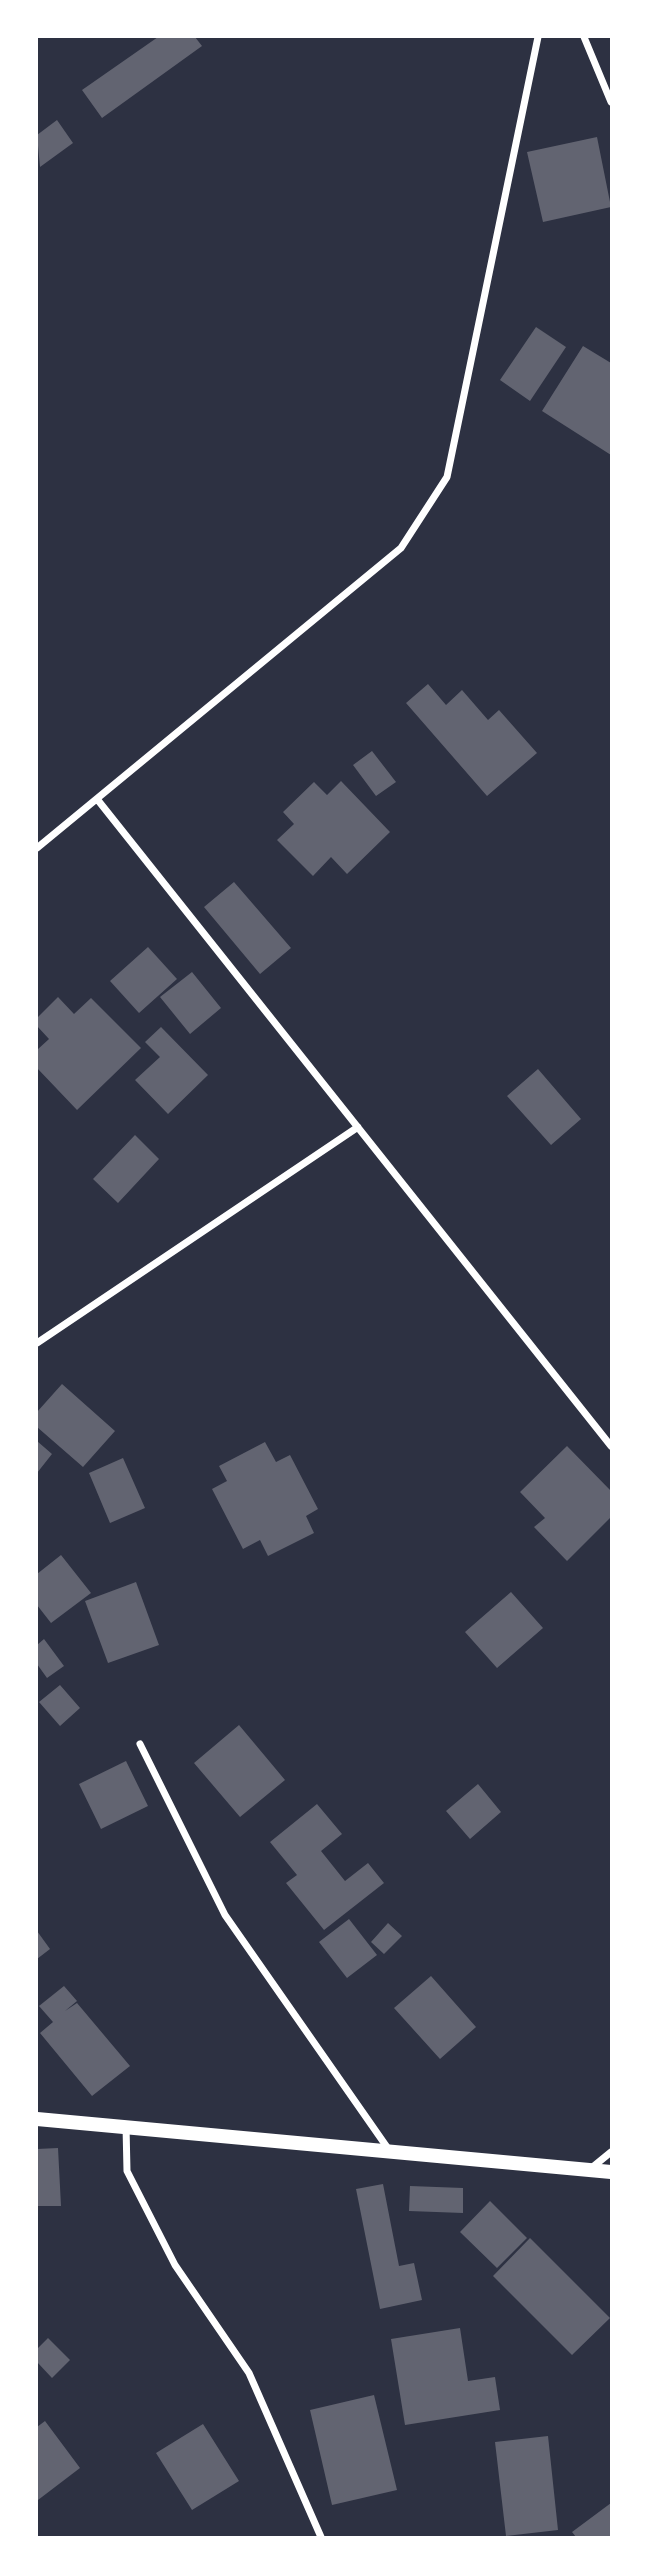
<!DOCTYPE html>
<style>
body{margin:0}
#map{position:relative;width:648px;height:2574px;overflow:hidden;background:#2d3142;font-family:Lato,sans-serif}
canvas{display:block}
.frame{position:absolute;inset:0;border:38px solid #fff;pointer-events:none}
</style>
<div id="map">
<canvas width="648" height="2574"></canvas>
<div class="frame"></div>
</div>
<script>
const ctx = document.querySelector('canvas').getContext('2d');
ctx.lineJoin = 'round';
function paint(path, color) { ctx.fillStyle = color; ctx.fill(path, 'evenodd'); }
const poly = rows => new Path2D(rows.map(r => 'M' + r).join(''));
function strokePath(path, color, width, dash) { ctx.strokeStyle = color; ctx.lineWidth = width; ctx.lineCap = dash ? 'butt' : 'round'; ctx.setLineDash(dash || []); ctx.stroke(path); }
const building = poly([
 [158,37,195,37,202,46,102,118,82,90],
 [57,120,73,143,40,167,37,135],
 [597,137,611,207,543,222,527,152],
 [536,327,566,347,530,401,500,380],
 [583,346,611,363,611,455,542,411],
 [428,684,446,705,462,690,488,720,499,710,537,753,487,796,406,703],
 [372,751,396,782,376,796,353,765],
 [341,781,390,832,347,874,331,857,313,876,277,840,294,824,283,812,314,782,327,795],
 [234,882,291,948,260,974,204,907],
 [148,947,177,979,139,1013,110,981],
 [192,972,221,1008,190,1034,160,997],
 [58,997,74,1014,91,998,141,1048,77,1110,37,1068,37,1050,49,1039,37,1026,37,1018],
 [161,1027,208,1075,168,1114,135,1080,160,1057,145,1042],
 [538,1069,581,1119,551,1145,507,1096],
 [135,1135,159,1159,118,1203,93,1179],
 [62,1384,115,1431,83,1467,37,1427,37,1412],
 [37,1441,52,1454,37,1473],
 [265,1442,276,1462,290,1455,318,1509,306,1516,314,1533,268,1556,260,1540,243,1549,212,1489,227,1481,219,1466],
 [567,1446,611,1491,611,1517,567,1561,534,1527,545,1518,520,1492],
 [123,1458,145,1508,110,1523,89,1473],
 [61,1555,91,1593,51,1623,37,1605,37,1574],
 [136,1582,159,1645,108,1663,85,1601],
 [511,1592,543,1628,497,1668,465,1632],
 [44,1639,64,1666,47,1678,37,1664,37,1645],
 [60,1685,80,1708,60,1726,39,1702],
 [239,1725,285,1780,240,1817,194,1763],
 [126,1761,148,1806,101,1829,79,1784],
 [478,1784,501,1812,470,1839,446,1811],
 [317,1804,342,1834,321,1851,345,1881,368,1863,384,1883,324,1930,286,1883,297,1875,270,1842],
 [349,1919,377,1955,347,1978,319,1942],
 [388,1923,402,1936,384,1954,371,1942],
 [37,1931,50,1949,37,1959],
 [431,1976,476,2027,440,2059,394,2008],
 [64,1986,77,2001,65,2011,77,2003,130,2066,92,2096,40,2033,53,2022,39,2006],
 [58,2148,61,2206,37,2206,37,2149],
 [383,2184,399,2266,414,2263,422,2300,380,2309,356,2189],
 [410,2186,463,2188,463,2213,409,2211],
 [490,2201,527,2238,497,2268,460,2232],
 [530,2238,610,2318,572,2355,493,2276],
 [460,2328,468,2381,495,2377,500,2410,405,2425,391,2339],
 [48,2338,70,2360,52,2378,37,2362,37,2349],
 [374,2395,397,2490,332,2505,310,2410],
 [45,2421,80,2468,38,2500,37,2427],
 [203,2424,239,2481,192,2510,156,2453],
 [548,2436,558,2530,506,2536,495,2442],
 [611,2503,611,2537,576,2537,572,2532]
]);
const minor = poly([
 [584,37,611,102],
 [97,799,611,1446],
 [37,848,401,548,447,477,538,37],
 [37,1343,358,1127],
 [140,1744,225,1915,389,2150],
 [126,2126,127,2171,175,2265,249,2373,321,2537],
 [589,2170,611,2152]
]);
const secondary = poly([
 [37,2119,611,2172]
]);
paint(building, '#626471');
strokePath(minor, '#fff', 7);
strokePath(secondary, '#fff', 14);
</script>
